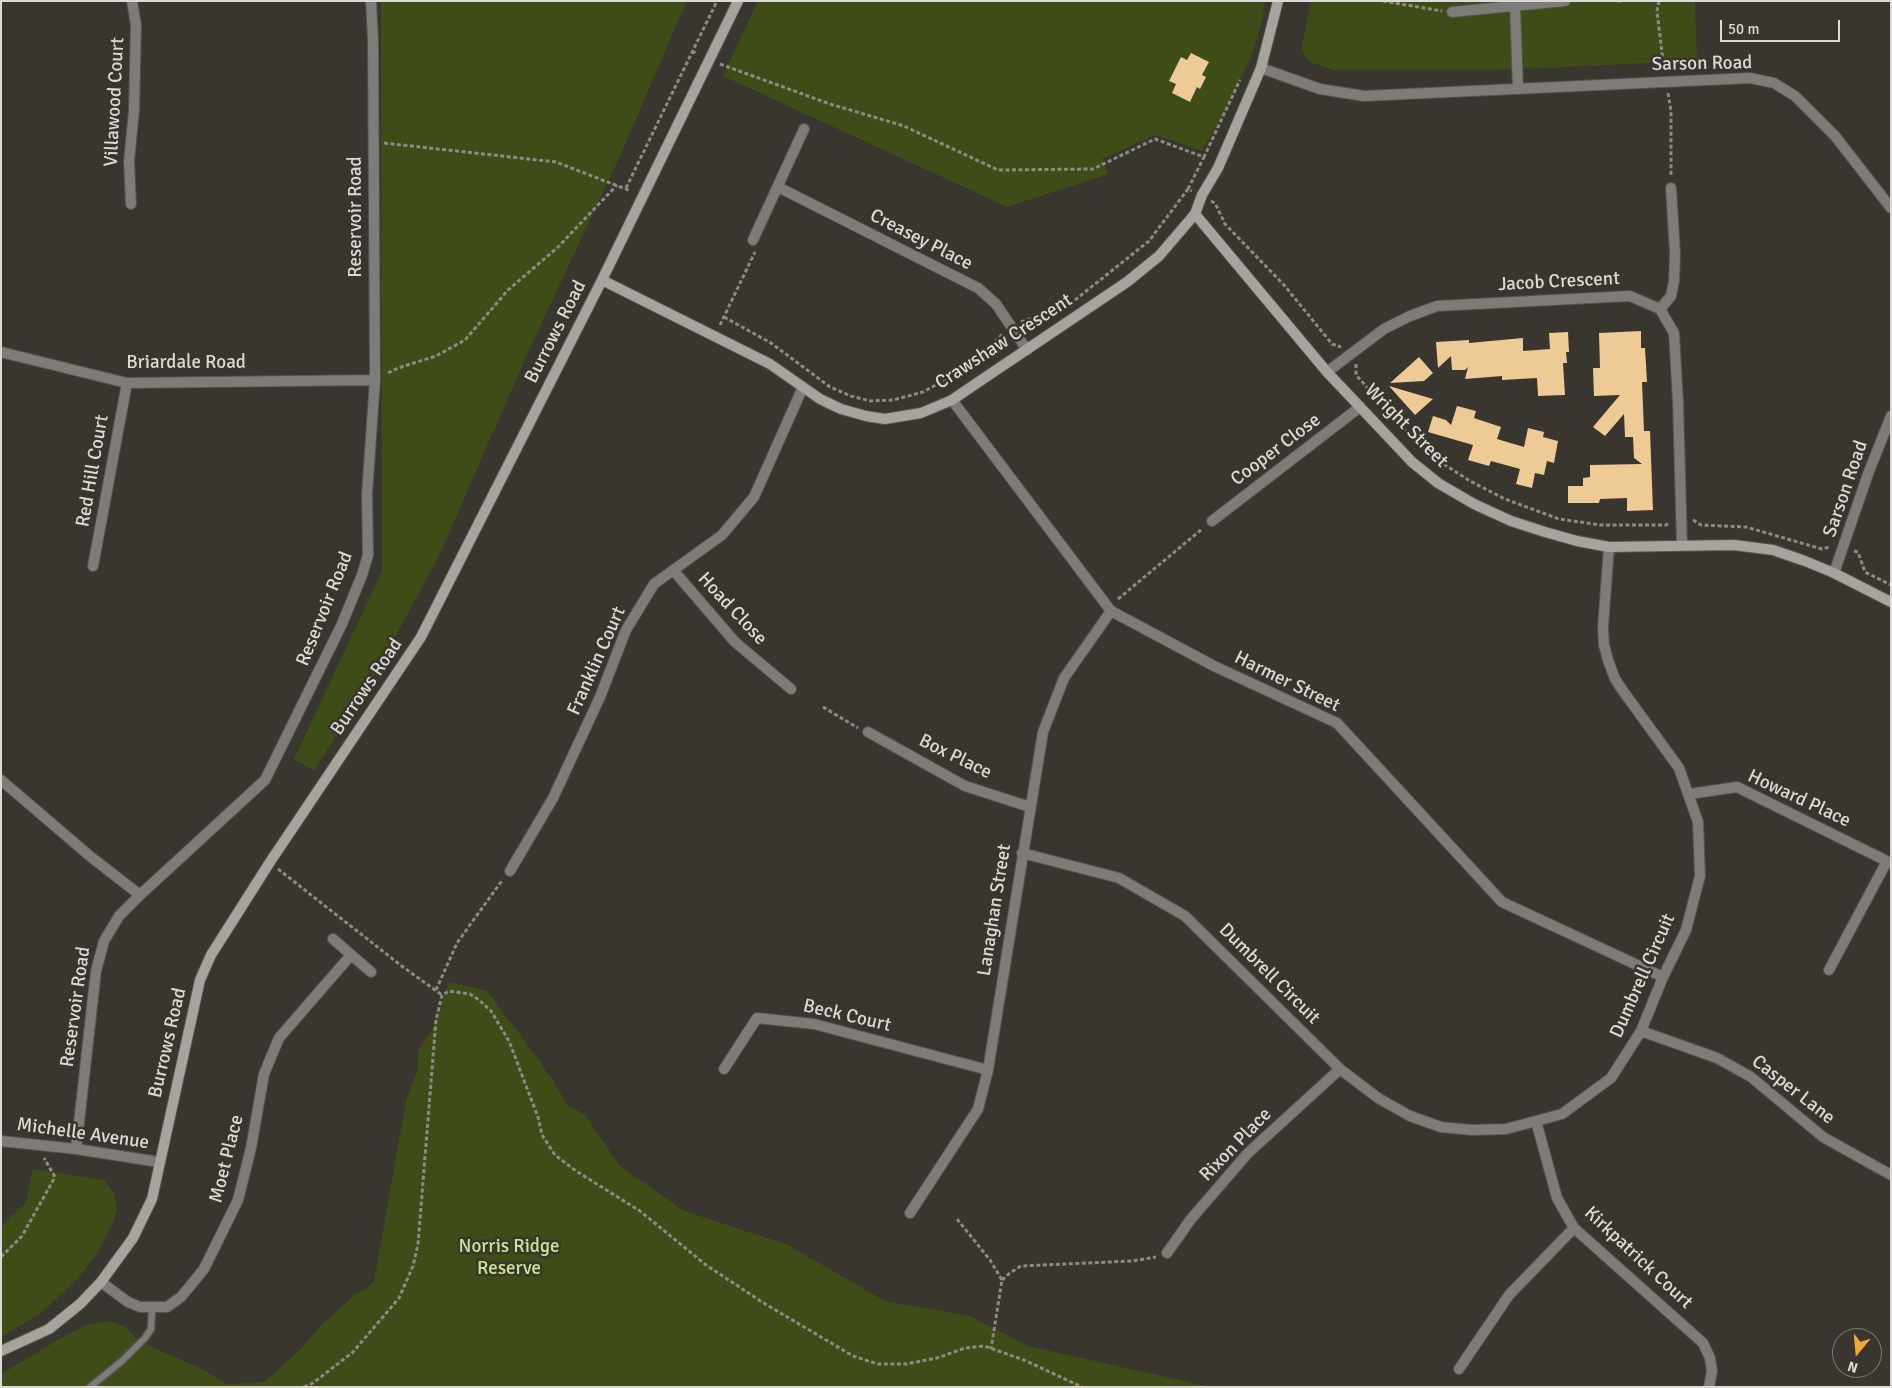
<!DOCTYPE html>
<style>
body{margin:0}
#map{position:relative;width:1892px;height:1388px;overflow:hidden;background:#39352f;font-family:Signika,sans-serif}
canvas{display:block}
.frame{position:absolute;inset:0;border:2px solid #dddad6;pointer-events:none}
.north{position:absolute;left:1832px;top:1328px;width:50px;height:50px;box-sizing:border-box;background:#39352f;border:1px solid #7b7772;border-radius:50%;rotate:197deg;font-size:14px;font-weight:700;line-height:20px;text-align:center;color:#dddad6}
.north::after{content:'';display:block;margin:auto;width:18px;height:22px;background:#eda83b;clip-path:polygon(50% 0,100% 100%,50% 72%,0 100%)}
.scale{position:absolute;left:1720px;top:20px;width:120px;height:22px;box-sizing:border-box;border:2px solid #dddad6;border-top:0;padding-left:6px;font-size:15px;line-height:18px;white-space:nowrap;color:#dddad6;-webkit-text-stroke:4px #39352f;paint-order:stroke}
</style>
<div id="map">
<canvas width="1892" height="1388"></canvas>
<div class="frame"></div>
<div class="north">N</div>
<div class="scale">50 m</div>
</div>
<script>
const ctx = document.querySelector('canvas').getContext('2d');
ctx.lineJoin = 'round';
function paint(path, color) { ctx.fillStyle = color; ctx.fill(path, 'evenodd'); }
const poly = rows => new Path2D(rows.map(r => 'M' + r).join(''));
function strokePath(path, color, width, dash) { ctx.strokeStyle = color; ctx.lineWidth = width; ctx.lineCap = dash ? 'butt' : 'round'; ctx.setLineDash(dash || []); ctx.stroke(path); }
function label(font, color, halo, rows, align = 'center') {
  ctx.font = font + ' Signika,sans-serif'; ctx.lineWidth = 5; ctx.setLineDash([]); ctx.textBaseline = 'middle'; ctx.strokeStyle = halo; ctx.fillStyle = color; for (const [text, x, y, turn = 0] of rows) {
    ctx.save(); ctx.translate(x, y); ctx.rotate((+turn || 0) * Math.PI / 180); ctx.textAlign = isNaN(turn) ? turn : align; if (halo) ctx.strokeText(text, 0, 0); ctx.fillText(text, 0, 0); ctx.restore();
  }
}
const green = poly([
 [381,1,687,1,621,154,530,348,439,556,378,669,314,771,294,759,376,584,382,569],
 [758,1,1265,1,1263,17,1253,53,1229,103,1202,151,1155,135,1102,159,1109,174,1007,207,723,76],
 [1311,1,1695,1,1697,61,1496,70,1334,70,1315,64,1308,60,1301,49],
 [449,982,487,991,540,1061,548,1075,550,1075,567,1104,585,1115,620,1166,684,1211,786,1244,885,1301,970,1316,1028,1346,1211,1387,1,1387,1,1374,61,1338,89,1324,111,1321,125,1327,139,1341,202,1369,227,1384,264,1382,302,1348,320,1326,356,1294,364,1290,374,1281,406,1101,418,1068,418,1050,431,1032],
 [33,1169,104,1180,114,1193,117,1210,113,1223,97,1254,78,1278,44,1311,1,1337,1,1226,26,1203]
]);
const building = poly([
 [1191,53,1209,62,1202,75,1206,77,1200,89,1197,87,1190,102,1172,93,1176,84,1169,81,1181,57,1187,60],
 [1641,331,1641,348,1645,348,1647,382,1642,382,1644,431,1650,431,1653,510,1627,511,1627,498,1600,499,1599,503,1568,503,1568,486,1583,486,1583,478,1590,477,1590,465,1642,464,1634,458,1633,437,1625,437,1624,414,1605,436,1593,427,1620,395,1594,396,1593,368,1600,368,1599,333],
 [1568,332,1569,352,1566,352,1567,363,1563,363,1565,395,1538,396,1537,378,1502,380,1502,376,1465,379,1468,367,1465,370,1452,370,1451,356,1438,368,1436,342,1469,340,1469,343,1523,338,1523,351,1550,349,1549,333],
 [1419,357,1433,373,1424,381,1390,383],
 [1389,386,1433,399,1415,415],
 [1457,406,1476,411,1474,418,1501,427,1497,439,1524,447,1528,428,1544,432,1543,437,1558,441,1554,463,1547,461,1544,475,1535,473,1532,488,1516,484,1520,469,1491,461,1489,466,1468,460,1473,445,1428,432,1433,416,1446,420,1451,425]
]);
const path = poly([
 [1383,1,1442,11],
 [1617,1,1622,1],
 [1659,1,1657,11,1664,70],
 [692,51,698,54],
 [720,64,830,104,904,126,998,170,1093,169,1155,139,1204,157,1240,80],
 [1668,93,1671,111,1671,177],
 [384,143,556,162,631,191],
 [626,188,717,1],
 [1188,189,1204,157],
 [1211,201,1215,203,1225,224,1284,285,1332,344,1341,347],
 [724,317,771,343,830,387,851,396,870,401,893,400,923,392,967,368,1003,334],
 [1021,322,1070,304,1149,241,1188,189,1192,191],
 [720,325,755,252],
 [1356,364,1356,375,1415,441,1439,461,1470,481,1505,499,1559,519,1601,525,1666,525,1669,523],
 [388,373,398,368,436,356,465,340,508,290,557,248,617,185],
 [1693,520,1701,525,1746,527,1822,549,1829,547],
 [1854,551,1858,552,1865,572,1891,585],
 [1118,599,1202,529],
 [823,707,858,728],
 [278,869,403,967,442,995],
 [436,990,457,943,503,879],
 [957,1219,990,1260,1002,1280,991,1349],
 [1,1257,22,1236,55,1177,44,1158],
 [1002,1280,1010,1273,1021,1266,1132,1261,1156,1257],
 [304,1387,313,1383,353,1352,399,1298,413,1266,418,1244,436,1020,442,995,449,991,470,994,479,1000,491,1011,509,1041,538,1117,542,1135,555,1155,576,1171,640,1211,706,1265,762,1302,853,1356,878,1364,906,1364,937,1358,965,1348,984,1346,1024,1360,1082,1387]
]);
const lane = poly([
 [90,1387,122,1361,145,1338,151,1329,152,1308]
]);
const street = poly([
 [1515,6,1518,89],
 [1452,12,1565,1],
 [1261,68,1320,89,1364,96,1750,78,1774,83,1795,96,1835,136,1891,208],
 [778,187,978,288,996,304,1027,350],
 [131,204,129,161,134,111,136,25,132,1],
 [753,240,804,129],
 [1660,309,1671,296,1674,281,1675,254,1671,188],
 [1,352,127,383,375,380],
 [1327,372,1384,329,1410,316,1437,306,1630,296,1660,309,1674,333,1678,402,1682,545],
 [952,400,1111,611,1214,666,1337,723,1502,902,1663,977],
 [1212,521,1360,407],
 [93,566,127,383],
 [673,570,735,642,791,689],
 [1834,573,1868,474,1891,416],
 [868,732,965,786,1030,807],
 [1,780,91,857,140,895],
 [1689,794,1737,787,1891,863],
 [1022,853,1119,878,1185,916,1340,1069,1378,1098,1410,1116,1441,1127,1472,1130,1506,1129,1562,1114,1611,1078,1641,1031,1663,977,1686,930,1700,876,1698,822,1679,768,1623,691,1615,679,1608,660,1604,645,1603,627,1609,547],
 [510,871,553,798,600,697,626,630,654,584,722,535,754,497,803,387],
 [333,939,371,972],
 [1829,970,1887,861],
 [1641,1031,1717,1058,1751,1077,1823,1137,1891,1175],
 [724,1069,757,1018,814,1024,988,1070],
 [1536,1121,1557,1198,1574,1228,1703,1343,1710,1358,1712,1371,1709,1387],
 [1,1141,76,1149,159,1162],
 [76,1149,96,971,104,941,119,916,140,895,265,780,342,624,362,575,368,555,367,494,375,380,373,40,371,1],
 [910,1213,978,1109,988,1070,1043,732,1064,678,1111,611],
 [1167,1253,1191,1219,1248,1153,1340,1069],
 [101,1282,128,1302,140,1307,167,1307,181,1297,204,1269,238,1200,251,1148,264,1074,279,1038,351,955],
 [1459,1369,1509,1295,1574,1228]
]);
const secondary = poly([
 [1195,214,1327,372,1412,462,1438,483,1474,504,1511,521,1545,532,1577,541,1609,547,1734,545,1773,550,1805,561,1834,573,1891,602],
 [602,280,770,364,820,399,841,409,866,416,885,419,921,413,952,400,977,383,1127,282,1159,256,1195,214,1202,195,1218,168,1261,68,1278,1],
 [1,1351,49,1329,80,1304,101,1282,133,1238,152,1199,200,980,211,955,270,862,421,637,602,280,738,1]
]);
const streetNames = [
 ["Sarson Road",1702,64,-1],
 ["Villawood Court",115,102,-87],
 ["Reservoir Road",356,217,-90],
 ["Creasey Place",921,240,27],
 ["Jacob Crescent",1559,282,-3],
 ["Burrows Road",556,332,-63],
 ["Crawshaw Crescent",1004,342,-33],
 ["Briardale Road",186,363],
 ["Wright Street",1406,426,45],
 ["Cooper Close",1276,450,-37],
 ["Red Hill Court",93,471,-80],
 ["Sarson Road",1846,489,-71],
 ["Reservoir Road",325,609,-68],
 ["Hoad Close",732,609,47],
 ["Franklin Court",597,661,-66],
 ["Harmer Street",1287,682,26],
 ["Burrows Road",367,687,-56],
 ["Box Place",955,757,26],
 ["Howard Place",1799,799,25],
 ["Lanaghan Street",995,910,-81],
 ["Dumbrell Circuit",1269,974,45],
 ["Dumbrell Circuit",1643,976,-66],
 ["Reservoir Road",76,1007,-82],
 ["Beck Court",847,1016,13],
 ["Burrows Road",168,1043,-77],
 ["Casper Lane",1793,1090,38],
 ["Michelle Avenue",83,1134,8],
 ["Rixon Place",1236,1145,-46],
 ["Moet Place",227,1159,-76],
 ["Kirkpatrick Court",1638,1258,43]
];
const parkNames = [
 ["Norris Ridge",509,1247],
 ["Reserve",509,1269]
];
paint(green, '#3e4c18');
paint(building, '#eeca94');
strokePath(lane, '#57534d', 9);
strokePath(street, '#57534d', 12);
strokePath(secondary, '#57534d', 12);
strokePath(path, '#8d8a85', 3, [4, 2.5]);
strokePath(lane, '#7e7c79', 6);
strokePath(street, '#7e7c79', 10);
strokePath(secondary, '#a7a49f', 10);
label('19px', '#dddad6', '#39352f', streetNames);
label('19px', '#cde693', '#39352f', parkNames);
</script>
